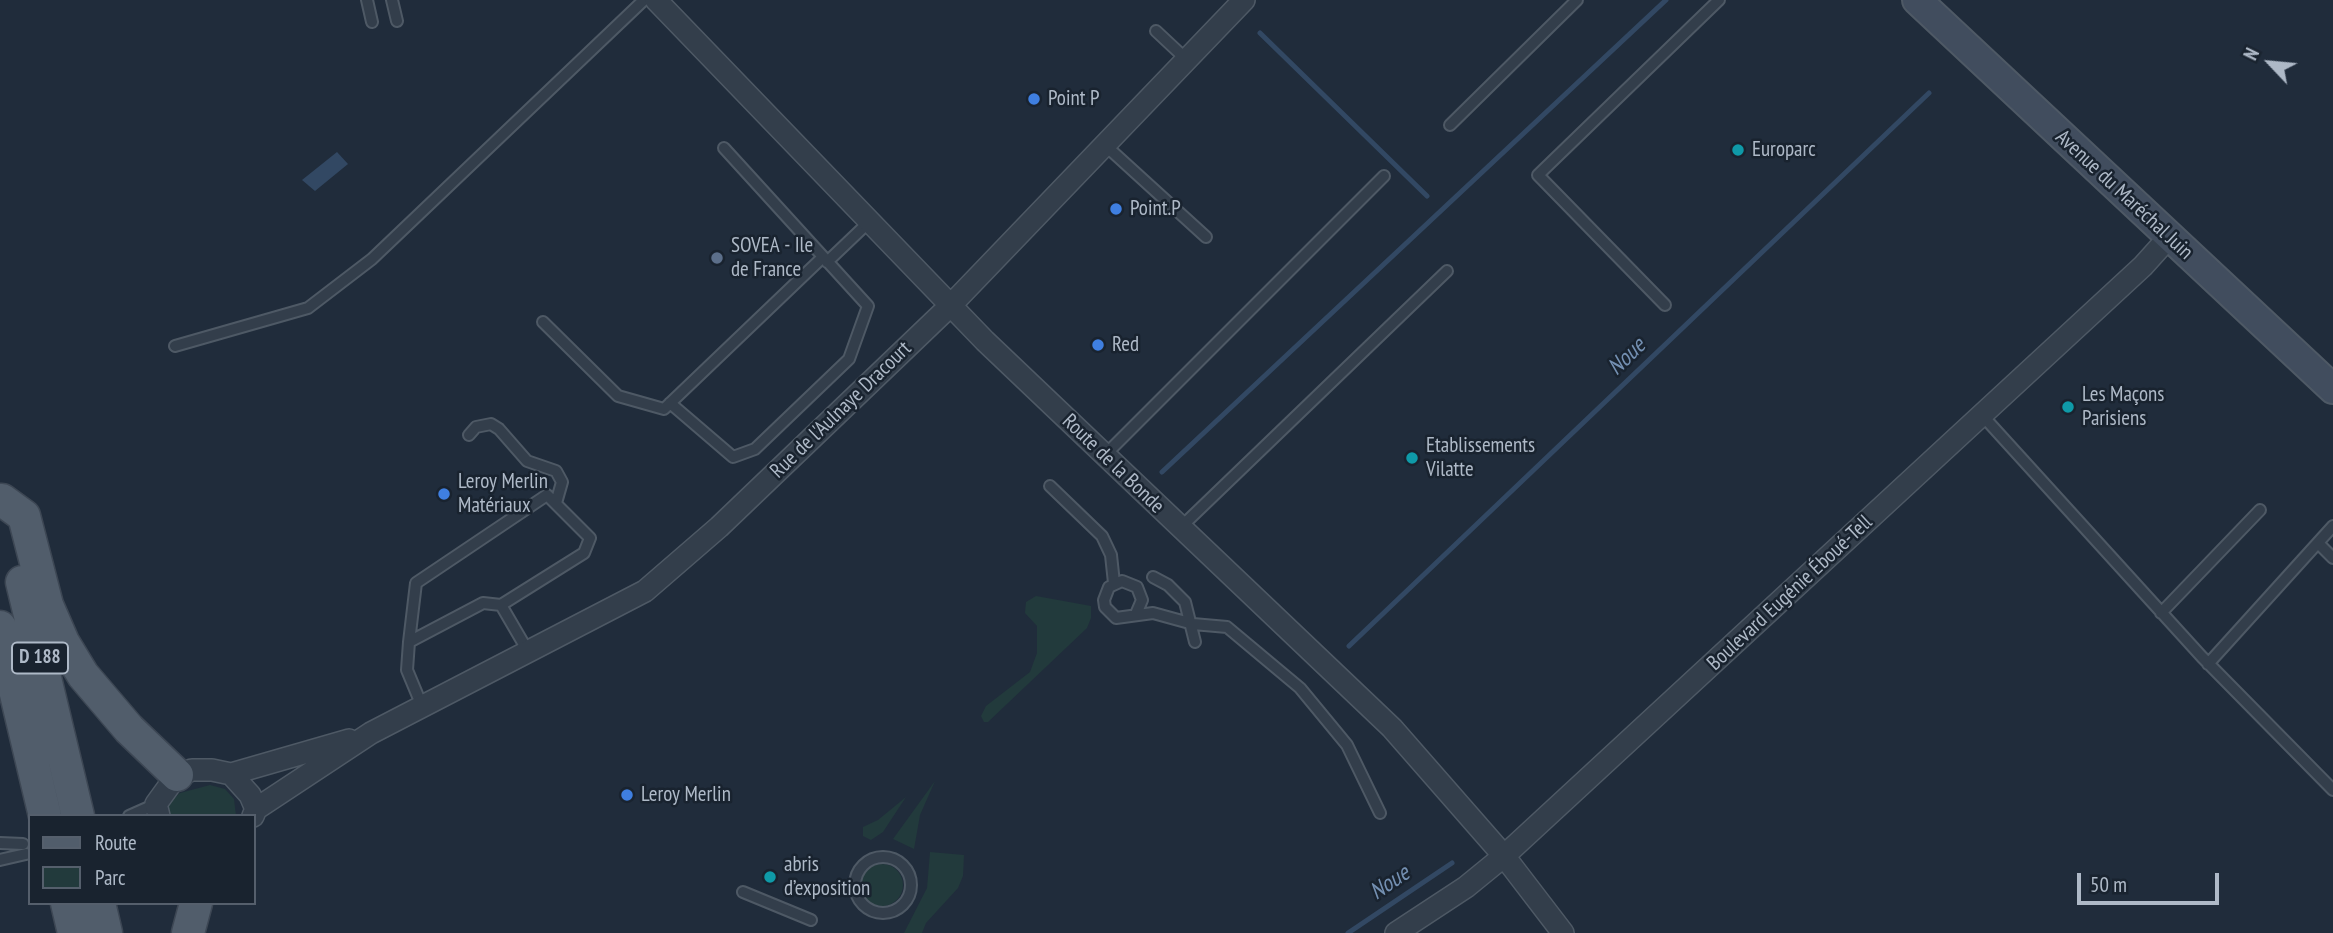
<!DOCTYPE html>
<meta charset="utf-8">
<style>
body{margin:0}
#map{position:relative;width:2333px;height:933px;overflow:hidden;background:#202c3b;font-family:"PT Sans Narrow",sans-serif}
canvas{display:block}
.legend{position:absolute;left:28px;top:814px;width:228px;height:91px;box-sizing:border-box;background:#19232f;border:2px solid #555f6c;margin:0;padding:9px 12px;list-style:none;font-size:21px;color:#aeb9c7}
.legend li{display:flex;align-items:center;gap:14px;height:35px}
.legend b{width:35px;border:2px solid #555f6c}
.north{position:absolute;left:2235px;top:28px;width:70px;height:70px;-webkit-text-stroke:5px #19232f;paint-order:stroke;rotate:296deg;font-size:19px;font-weight:700;line-height:28px;text-align:center;color:#aeb9c7}
.north::after{content:'';display:block;margin:auto;width:24px;height:32px;background:#aeb9c7;clip-path:polygon(50% 0,100% 100%,50% 72%,0 100%)}
.scale{position:absolute;left:2077px;top:873px;width:142px;height:32px;box-sizing:border-box;border:4px solid #aeb9c7;border-top:0;padding-left:9px;font-size:21px;line-height:24px;white-space:nowrap;color:#aeb9c7;-webkit-text-stroke:5px #19232f;paint-order:stroke}
</style>
<div id="map">
<canvas width="2333" height="933"></canvas>
<ul class="legend">
<li><b style="height:9px;background:#515d6b"></b>Route</li>
<li><b style="height:19px;background:#223a3c"></b>Parc</li>
</ul>
<div class="north">N</div>
<div class="scale">50 m</div>
</div>
<script>
const ctx = document.querySelector('canvas').getContext('2d');
ctx.lineJoin = 'round';
function paint(path, color) { ctx.fillStyle = color; ctx.fill(path, 'evenodd'); }
const poly = rows => new Path2D(rows.map(r => 'M' + r).join(''));
function strokePath(path, color, width, dash) { ctx.strokeStyle = color; ctx.lineWidth = width; ctx.lineCap = dash ? 'butt' : 'round'; ctx.setLineDash(dash || []); ctx.stroke(path); }
function label(font, color, halo, rows, align = 'center') {
  ctx.font = font + ' "PT Sans Narrow",sans-serif'; ctx.lineWidth = 5; ctx.setLineDash([]); ctx.textBaseline = 'middle'; ctx.strokeStyle = halo; ctx.fillStyle = color; for (const [text, x, y, turn = 0] of rows) {
    ctx.save(); ctx.translate(x, y); ctx.rotate((+turn || 0) * Math.PI / 180); ctx.textAlign = isNaN(turn) ? turn : align; if (halo) ctx.strokeText(text, 0, 0); ctx.fillText(text, 0, 0); ctx.restore();
  }
}
const green = poly([
 [1036,596,1091,606,1091,618,1087,628,988,722,984,722,981,716,986,706,1030,672,1037,653,1037,626,1025,613,1026,602],
 [935,781,920,815,914,849,893,839],
 [210,785,225,789,234,799,236,816,167,816,169,803,180,793],
 [906,797,883,832,871,840,863,836,863,827,878,820],
 [930,852,964,855,963,876,958,888,926,923,922,933,904,933,927,888],
 '861 885a21 21 0 1 1 42 0a21 21 0 1 1-42 0Z'
]);
const water = poly([
 [337,152,348,164,315,191,302,180]
]);
const stream = poly([
 [1260,33,1427,196],
 [1162,472,1666,0],
 [1349,646,1929,93],
 [1348,933,1452,863]
]);
const lane = poly([
 [367,0,372,22],
 [392,0,397,21],
 [1156,31,1187,60],
 [1450,125,1577,0],
 [1105,145,1206,237],
 [827,262,870,221],
 [1665,305,1538,175,1719,0],
 [543,322,618,396,664,409,823,257],
 [175,346,308,308,372,259,644,0],
 [670,403,733,457,755,449,849,359,868,306,724,148],
 [1982,415,2202,657,2333,790],
 [469,435,476,427,491,424,499,429,527,461,556,471,562,482,556,503],
 [1104,456,1384,176],
 [1050,486,1102,536,1111,555,1114,583],
 [1181,527,1447,271],
 [2318,543,2333,558],
 [1153,577,1168,585,1185,602,1195,642],
 [2161,613,2260,510],
 [1136,614,1142,600,1137,587,1122,581,1109,587,1104,600,1105,607,1116,618,1153,613,1193,624,1227,627,1300,688,1347,745,1380,813],
 [409,642,416,583,547,495,590,538,584,553,501,605],
 [2208,664,2333,526],
 [422,706,407,670,409,642,483,603,501,605,529,653],
 [129,816,156,804],
 [0,843,23,844],
 '855 885a28 28 0 1 1 56 0a28 28 0 1 1-56 0Z',
 [0,860,26,854],
 [743,892,811,920]
]);
const street = poly([
 [656,0,985,341,1392,728,1504,856,1563,933],
 [231,774,349,740],
 [256,809,371,733,645,591,719,527,951,305,1244,0],
 [159,816,156,804,177,775,192,770,212,770,231,774,250,795,256,809,253,816],
 [1396,933,1466,887,1504,856,2143,266,2170,236]
]);
const secondary = poly([
 [1917,0,2333,389]
]);
const primary = poly([
 [2,500,24,516,47,605,63,642,83,675,129,729,177,775],
 [22,582,78,816],
 [0,627,45,816],
 [67,903,74,933],
 [99,903,106,933],
 [188,933,196,903]
]);
const markers = [
 [1034,99,7,"#3f7fe0"],
 [1738,150,7,"#0f9aa8"],
 [1116,209,7,"#3f7fe0"],
 [717,258,7,"#5c6f8a"],
 [1098,345,7,"#3f7fe0"],
 [2068,407,7,"#0f9aa8"],
 [1412,458,7,"#0f9aa8"],
 [444,494,7,"#3f7fe0"],
 [627,795,7,"#3f7fe0"],
 [770,877,7,"#0f9aa8"]
];
const shields = [
 [40,658,56]
];
const shieldNames = [
 ["D 188",40,658]
];
const poiNames = [
 ["Point P",1048,99],
 ["Europarc",1752,150],
 ["Point.P",1130,209],
 ["SOVEA - Ile",731,246],
 ["de France",731,270],
 ["Red",1112,345],
 ["Les Maçons",2082,395],
 ["Parisiens",2082,419],
 ["Etablissements",1426,446],
 ["Vilatte",1426,470],
 ["Leroy Merlin",458,482],
 ["Matériaux",458,506],
 ["Leroy Merlin",641,795],
 ["abris",784,865],
 ["d’exposition",784,889]
];
const streetNames = [
 ["Avenue du Maréchal Juin",2124,195,43],
 ["Rue de l'Aulnaye Dracourt",841,410,-44],
 ["Route de la Bonde",1113,464,44],
 ["Boulevard Eugénie Éboué-Tell",1790,593,-43]
];
const waterNames = [
 ["Noue",1627,357,-44],
 ["Noue",1390,883,-34]
];
paint(green, '#223a3c');
paint(water, '#324863');
strokePath(stream, '#324863', 5);
strokePath(lane, '#4e5965', 14);
strokePath(street, '#4e5965', 24);
strokePath(secondary, '#4e5965', 32);
strokePath(primary, '#3d4754', 35);
strokePath(lane, '#333e4b', 10);
strokePath(street, '#333e4b', 21);
strokePath(secondary, '#414d5e', 28);
strokePath(primary, '#515d6b', 32);
for (const [x, y, r, color] of markers) { const dot = new Path2D(); dot.arc(x, y, r, 0, 2 * Math.PI); ctx.fillStyle = color; ctx.fill(dot); strokePath(dot, '#19232f', 2.5); }
for (const [x, y, w] of shields) { const box = new Path2D(); box.roundRect(x - w / 2, y - 15.5, w, 31, 5); ctx.fillStyle = '#19232f'; ctx.fill(box); strokePath(box, '#aeb9c7', 2); }
label('bold 19px', '#aeb9c7', null, shieldNames);
label('21px', '#aeb9c7', '#19232f', poiNames, 'left');
label('21px', '#aeb9c7', '#19232f', streetNames);
label('italic 23px', '#7490b2', '#19232f', waterNames);
</script>
